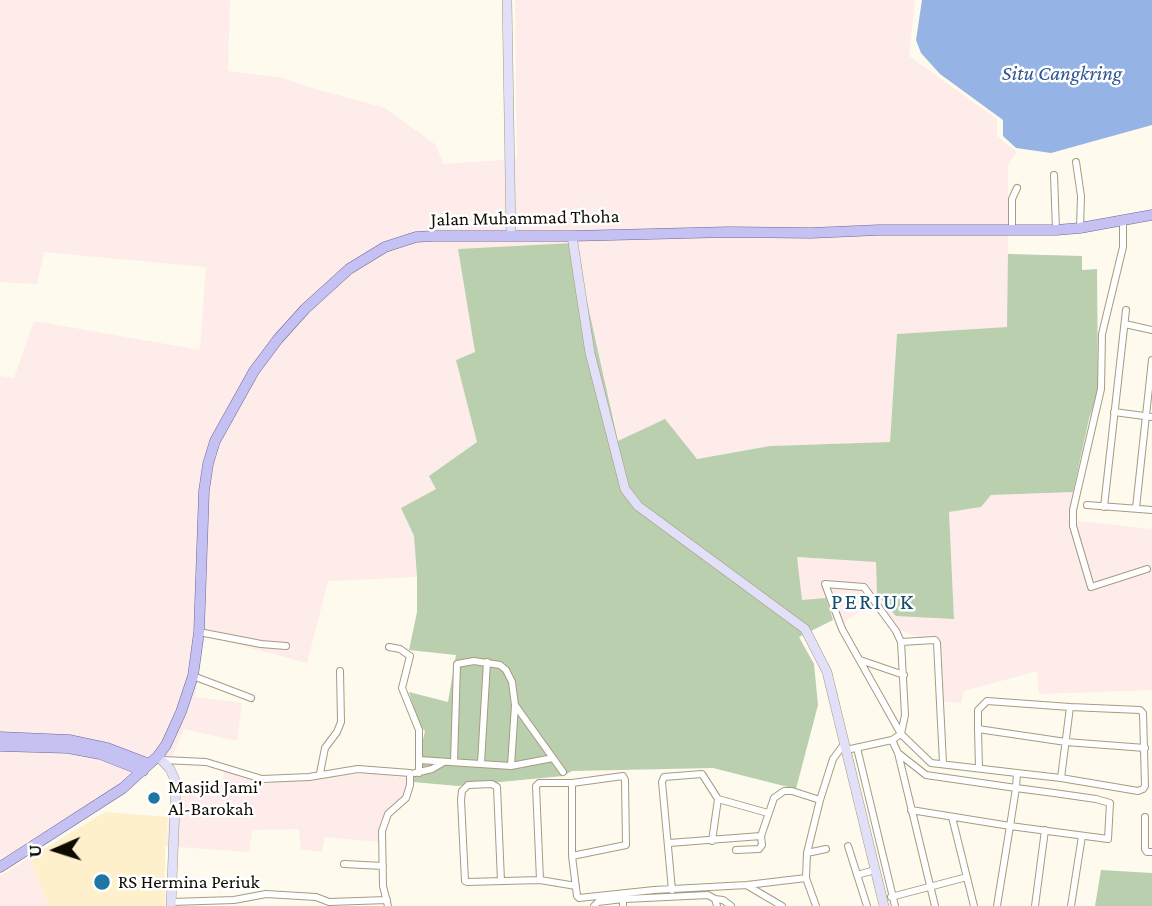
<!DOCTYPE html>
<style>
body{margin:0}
#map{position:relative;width:1152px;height:906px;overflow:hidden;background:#fefaee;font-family:"Crimson Pro",serif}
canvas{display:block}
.north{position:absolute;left:21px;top:815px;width:70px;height:70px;-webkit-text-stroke:5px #fff;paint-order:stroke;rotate:267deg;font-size:19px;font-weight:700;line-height:28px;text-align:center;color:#0f0b03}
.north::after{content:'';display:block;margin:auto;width:24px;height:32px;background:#0f0b03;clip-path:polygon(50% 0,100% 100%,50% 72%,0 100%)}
</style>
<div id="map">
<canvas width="1152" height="906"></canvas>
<div class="north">U</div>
</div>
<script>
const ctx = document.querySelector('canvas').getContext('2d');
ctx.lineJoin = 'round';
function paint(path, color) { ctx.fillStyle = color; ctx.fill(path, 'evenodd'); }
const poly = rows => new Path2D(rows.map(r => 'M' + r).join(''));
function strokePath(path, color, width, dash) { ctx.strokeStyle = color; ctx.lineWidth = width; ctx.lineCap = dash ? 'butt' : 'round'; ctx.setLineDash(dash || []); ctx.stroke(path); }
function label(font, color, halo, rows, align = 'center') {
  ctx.font = font + ' "Crimson Pro",serif'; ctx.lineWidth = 5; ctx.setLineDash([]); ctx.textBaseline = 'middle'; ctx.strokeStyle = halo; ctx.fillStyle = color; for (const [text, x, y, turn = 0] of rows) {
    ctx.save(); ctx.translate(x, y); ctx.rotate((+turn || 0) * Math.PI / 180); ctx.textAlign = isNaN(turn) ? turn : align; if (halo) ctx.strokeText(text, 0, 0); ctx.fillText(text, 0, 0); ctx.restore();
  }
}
const built = poly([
 [105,812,168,817,165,847,165,906,49,906,29,858]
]);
const industrial = poly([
 [0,0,230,0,228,71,283,78,305,86,385,108,436,145,443,164,517,159,515,0,915,0,909,56,997,119,997,136,1017,152,1008,165,1008,327,897,334,890,442,770,446,696,459,619,442,574,244,458,250,475,352,456,360,477,442,430,476,436,489,401,508,414,536,417,577,328,581,307,663,205,636,195,697,242,703,237,741,184,729,171,759,143,756,122,783,0,859,0,376,14,378,34,321,200,350,206,267,44,252,37,284,0,282],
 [1073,492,1068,520,1152,529,1152,690,1039,694,1037,671,964,691,961,703,938,701,935,644,891,626,870,605,844,622,833,620,826,598,802,601,796,557,876,562,877,595,954,618,949,512,981,507,991,495],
 [225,770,269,782,371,773,406,778,407,791,402,800,386,811,380,823,382,842,325,837,322,852,301,849,299,829,252,830,249,852,165,846,172,797,186,795,187,788,221,785],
 [29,858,49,906,0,906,0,876]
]);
const green = poly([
 [574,243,618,441,665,419,697,459,770,446,890,442,897,334,1007,327,1008,254,1082,256,1082,270,1097,269,1098,391,1089,419,1073,492,991,495,981,507,949,512,954,619,896,616,877,595,876,562,797,557,802,600,826,598,833,620,799,637,814,664,818,705,796,789,713,768,572,771,563,776,458,786,413,782,425,731,418,724,409,692,448,702,456,655,409,650,417,612,417,577,414,536,401,508,436,489,429,476,477,442,456,360,475,352,458,249],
 [1101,870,1152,873,1152,906,1095,906]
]);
const water = poly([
 [922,0,1152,0,1152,125,1051,153,1016,148,1003,136,1003,120,940,74,921,53,916,40]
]);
const street = poly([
 [1076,162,1081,196,1080,228],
 [1054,175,1056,230],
 [1123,221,1123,247,1102,334,1101,389,1073,510,1073,526,1091,587,1147,569],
 [1012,230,1012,199,1017,188],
 [1125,324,1152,330],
 [1114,412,1152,417],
 [1087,505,1152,510],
 [1104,507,1126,310],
 [1136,508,1152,360],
 [199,632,261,644,286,646],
 [389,647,400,649,410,656,402,688,419,730,419,773],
 [860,660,904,675],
 [193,676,251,698],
 [515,705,563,772],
 [1070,707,1140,710,1143,713,1145,786,1143,789,1138,791,1061,778,1070,707],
 [978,729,978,710,987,701,1070,707],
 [892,740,901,734,842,629,825,584,864,587,896,631,901,642],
 [857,748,895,906],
 [846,750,892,740,898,753],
 [163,760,206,762,262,779,309,777,358,769,410,773,410,785,406,798,388,814,382,831,383,886,388,906],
 [419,760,511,766,553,758],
 [454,762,457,664,474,661,500,665,506,670,512,682,515,705,511,766],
 [481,763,487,662],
 [943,763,937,643,935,640,901,642,905,715,901,734,931,763,1017,773],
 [979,768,978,729,1066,742,1145,748],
 [320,773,325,748,337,732,341,722,340,671],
 [415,773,432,769,444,762],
 [572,783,572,856,577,896,579,898,654,890,747,885,806,878,807,853,820,800,833,759,844,744],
 [911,810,1010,826,997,906],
 [952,817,974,906],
 [1145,817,1145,849,1147,852,1152,852],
 [712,841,718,799],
 [669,843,761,836,774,798,784,791,792,791,820,800],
 [848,846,867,906],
 [736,850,759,849,762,845,761,836],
 [807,853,826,849],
 [344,864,383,866],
 [857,875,875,870],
 [806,878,816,906],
 [540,880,536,786,539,783,572,783,623,776,625,780,626,845,572,856],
 [501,881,497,787,492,784,468,785,462,791,461,800,465,881,467,882,540,880,576,886],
 [748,886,782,906],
 [672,890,662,782,664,777,702,774,718,799,768,813],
 [891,897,967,877],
 [715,899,723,900,731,906],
 [171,902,234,900,266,894,316,897,329,902,387,900],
 [594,906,598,902,623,899],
 [623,906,623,901,625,899,708,895,715,899,717,906],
 [935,906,898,753,926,775,1016,788,1054,793,1096,799,1110,803,1108,839,1010,826,1016,788,1017,773,1061,778],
 [1035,906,1045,830],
 [1071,906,1082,836]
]);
const secondary = poly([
 [507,0,511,235],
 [572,236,590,353,625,489,638,506,805,629,827,672,884,906],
 [158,756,170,769,176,782,171,906]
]);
const primary = poly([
 [0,737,69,740,107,748,149,764],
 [0,746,68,748,100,754,143,771],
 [0,867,123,788,158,756,166,745,181,712,193,676,199,632,204,491,208,464,215,441,254,371,278,339,305,309,349,269,385,247,416,237,433,236,572,236,729,232,811,233,879,230,1056,230,1080,228,1152,215]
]);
const markers = [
 [154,798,7,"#1f76a5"],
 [102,882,9,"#1f76a5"]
];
const streetNames = [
 ["Jalan Muhammad Thoha",525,218,-1]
];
const poiNames = [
 ["Masjid Jami'",168,787],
 ["Al-Barokah",168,809],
 ["RS Hermina Periuk",118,882]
];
const waterNames = [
 ["Situ Cangkring",1062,74]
];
const quarterNames = [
 ["PERIUK",873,602]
];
paint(built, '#fdf0cb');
paint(industrial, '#fdece9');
paint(green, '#b9cfae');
paint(water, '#95b3e4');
strokePath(street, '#a59c80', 8);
strokePath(secondary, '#a59c80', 10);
strokePath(primary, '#6d6799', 11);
strokePath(street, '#fff', 6);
strokePath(secondary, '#e2e0f9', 9);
strokePath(primary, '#c5c1f2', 10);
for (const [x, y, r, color] of markers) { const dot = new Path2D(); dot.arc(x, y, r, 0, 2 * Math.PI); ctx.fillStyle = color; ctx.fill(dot); strokePath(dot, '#fff', 2.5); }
label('19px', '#0f0b03', '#fff', streetNames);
label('19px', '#0f0b03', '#fff', poiNames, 'left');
label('italic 21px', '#325693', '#fff', waterNames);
ctx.letterSpacing = '2px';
label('23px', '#154f70', '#fff', quarterNames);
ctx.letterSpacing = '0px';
</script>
